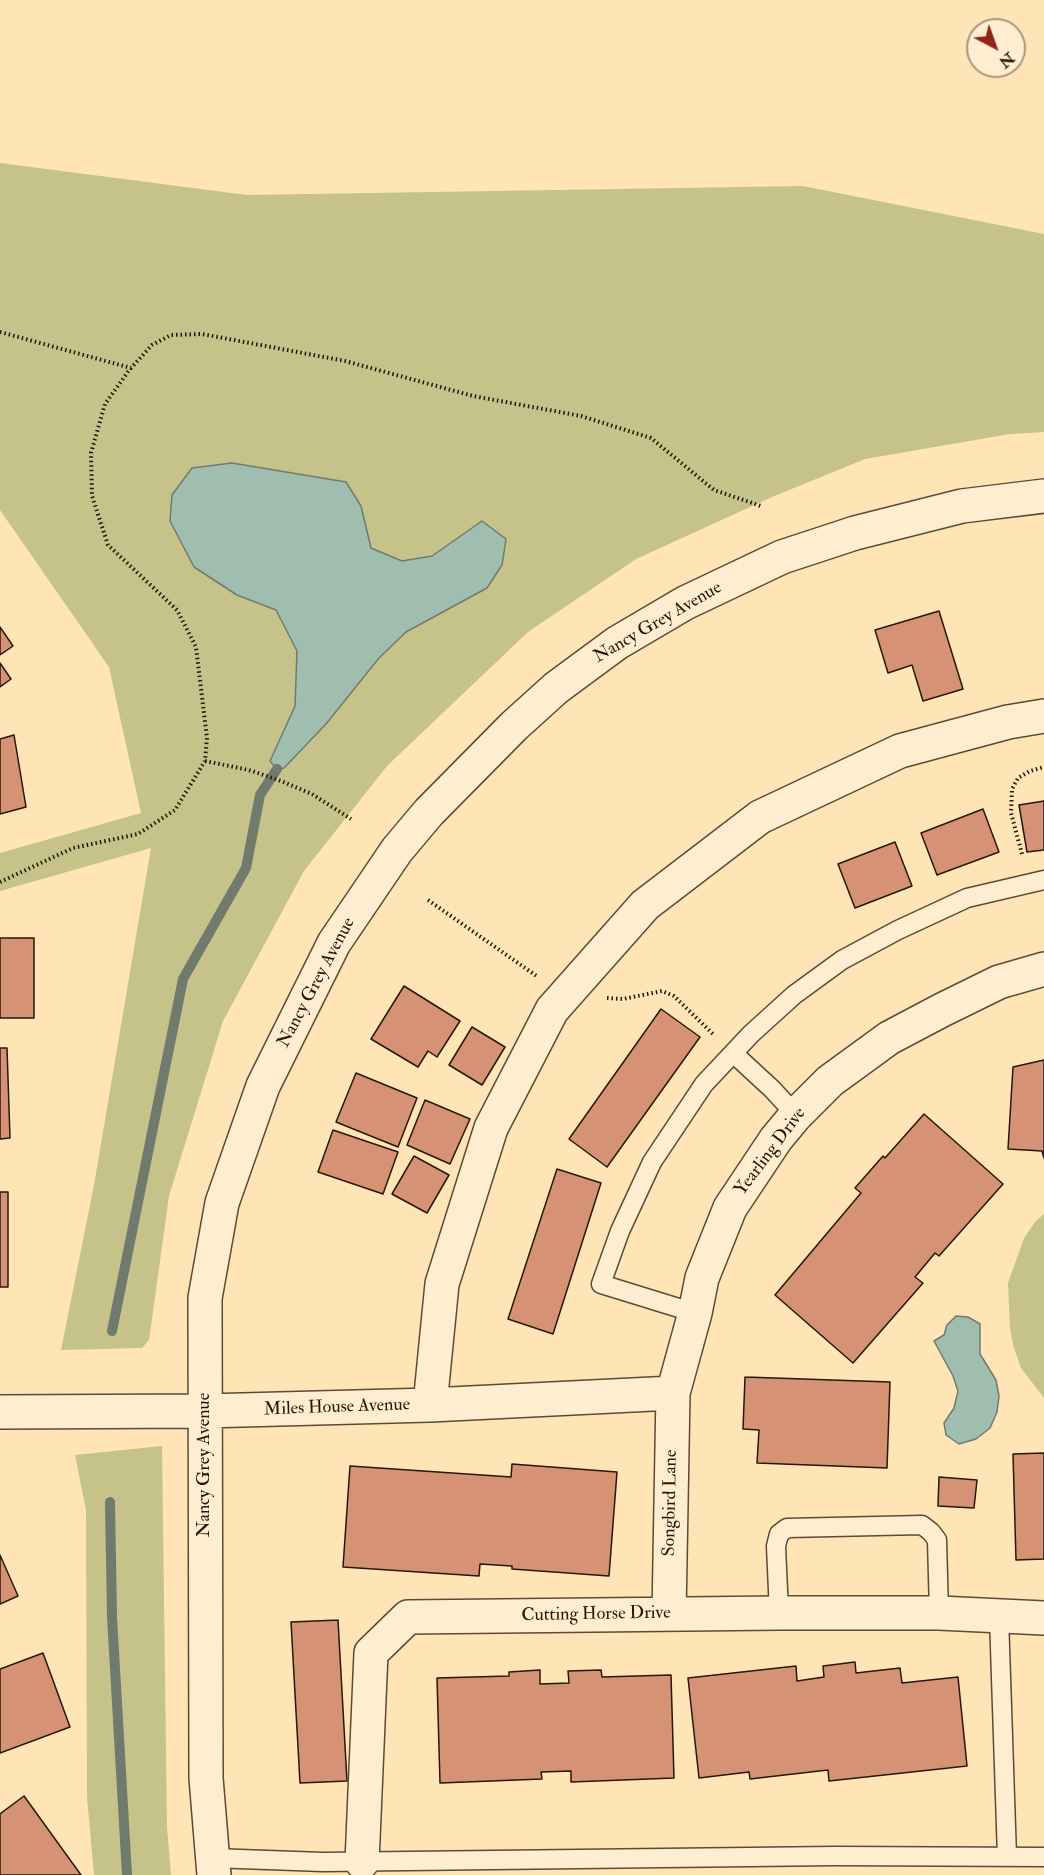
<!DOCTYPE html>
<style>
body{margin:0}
#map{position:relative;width:1044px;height:1875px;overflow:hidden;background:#ffe4b5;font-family:"IM FELL Double Pica",serif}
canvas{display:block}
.north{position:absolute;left:966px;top:18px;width:60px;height:60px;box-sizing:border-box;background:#ffedcf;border:2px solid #a99781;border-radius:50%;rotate:139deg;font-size:16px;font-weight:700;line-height:24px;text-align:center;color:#27170b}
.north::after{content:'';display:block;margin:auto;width:21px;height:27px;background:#8f2418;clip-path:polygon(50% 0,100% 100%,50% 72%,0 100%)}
</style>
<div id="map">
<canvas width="1044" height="1875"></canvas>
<div class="north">N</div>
</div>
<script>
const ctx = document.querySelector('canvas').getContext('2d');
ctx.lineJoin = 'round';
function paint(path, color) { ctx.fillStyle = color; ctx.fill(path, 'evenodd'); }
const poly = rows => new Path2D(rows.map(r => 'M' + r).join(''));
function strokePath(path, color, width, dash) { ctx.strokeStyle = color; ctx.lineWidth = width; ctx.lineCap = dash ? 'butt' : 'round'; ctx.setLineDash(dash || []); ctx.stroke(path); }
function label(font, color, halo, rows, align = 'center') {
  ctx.font = font + ' "IM FELL Double Pica",serif'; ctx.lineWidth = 5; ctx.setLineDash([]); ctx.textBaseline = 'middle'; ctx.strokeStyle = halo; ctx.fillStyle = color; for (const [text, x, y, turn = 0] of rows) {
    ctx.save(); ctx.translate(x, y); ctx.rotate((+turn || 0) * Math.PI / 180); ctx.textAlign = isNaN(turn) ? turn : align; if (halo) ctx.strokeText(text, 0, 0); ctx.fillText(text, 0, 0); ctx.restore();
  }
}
const green = poly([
 [0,163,247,195,803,186,1044,234,1044,432,1010,434,865,459,772,497,636,559,528,632,387,766,304,871,223,1021,169,1196,149,1340,142,1348,61,1350,94,1185,151,848,0,891,0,853,141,813,109,667,0,510],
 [1044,1214,1044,1398,1021,1368,1014,1348,1010,1329,1008,1283,1024,1238,1036,1221],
 [162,1446,167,1827,171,1875,94,1875,87,1797,86,1510,75,1455]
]);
const water = poly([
 [232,463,346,482,361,506,371,548,402,561,432,556,482,521,506,539,502,565,487,588,406,632,379,658,326,724,284,768,277,769,270,761,295,706,297,651,276,610,237,595,194,567,170,521,172,495,192,468,232,463],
 [956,1316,968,1317,980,1324,980,1354,996,1380,999,1396,997,1412,990,1428,976,1439,959,1444,946,1435,944,1423,954,1408,958,1391,953,1376,934,1341,944,1335,947,1325,956,1316]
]);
const stream = poly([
 [112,1331,183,979,246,868,260,795,277,769],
 [110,1502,112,1617,127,1875]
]);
const building = poly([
 [939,611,963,689,923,701,912,665,888,673,875,630,939,611],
 [0,627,13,646,0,655,0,627],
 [0,663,11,679,0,687,0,663],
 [14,735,26,807,0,814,0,739,14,735],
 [1044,801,1044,850,1027,852,1019,805,1044,801],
 [983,809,999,852,937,875,921,833,983,809],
 [895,842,912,886,855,908,838,864,895,842],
 [0,938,34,938,34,1018,0,1018,0,938],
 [404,986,460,1021,437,1057,428,1051,418,1067,371,1039,404,986],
 [661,1009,700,1037,607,1167,569,1139,661,1009],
 [472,1027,505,1047,482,1085,449,1065,472,1027],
 [0,1048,7,1048,10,1138,0,1139,0,1048],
 [1044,1060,1044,1158,1042,1151,1008,1149,1013,1067,1044,1060],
 [356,1073,417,1098,398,1147,336,1122,356,1073],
 [425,1100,470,1119,450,1164,407,1145,425,1100],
 [924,1114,1003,1184,939,1256,935,1253,915,1277,923,1283,853,1363,775,1295,861,1193,855,1188,883,1156,885,1158,924,1114],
 [333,1130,398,1152,383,1194,318,1172,333,1130],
 [414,1156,449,1175,427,1213,392,1194,414,1156],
 [557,1169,601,1183,553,1334,508,1319,557,1169],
 [0,1192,8,1192,8,1287,0,1287,0,1192],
 [745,1377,890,1382,887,1468,757,1463,759,1430,743,1429,745,1377],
 [1044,1453,1044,1559,1016,1560,1013,1454,1044,1453],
 [512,1464,617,1472,609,1576,512,1569,512,1566,480,1564,479,1576,343,1567,350,1466,511,1477,512,1464],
 [939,1477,977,1480,974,1508,938,1506,939,1477],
 [0,1555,18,1596,0,1604,0,1555],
 [338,1620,347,1781,300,1783,291,1622,338,1620],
 [43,1653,70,1727,0,1753,0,1669,43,1653],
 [855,1662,856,1673,900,1668,902,1683,958,1677,967,1766,829,1781,828,1770,750,1779,749,1772,699,1778,688,1678,796,1666,797,1681,824,1677,823,1666,855,1662],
 [540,1670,540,1684,569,1683,568,1671,601,1670,602,1677,671,1675,674,1778,571,1782,571,1771,541,1772,542,1779,440,1783,437,1678,509,1676,509,1672,540,1670],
 [24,1796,81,1875,0,1875,0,1814,24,1796]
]);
const path = poly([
 [0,332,131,368,152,345,171,335,202,334,345,361,473,396,581,416,651,438,714,490,761,506],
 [205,761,249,770,281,781,312,794,351,819],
 [1022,854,1011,813,1012,789,1018,778,1030,771,1044,767],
 [0,882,73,848,138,834,175,810,205,761,207,738,196,647,177,610,108,545,92,496,91,453,105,404,130,369],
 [428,900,538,977],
 [607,998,623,999,662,991,674,996,714,1035]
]);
const service = poly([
 [733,1053,772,1089,796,1115],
 [695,1313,601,1284,620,1231,652,1162,704,1084,751,1034,794,995,842,960,898,930,967,898,1044,880],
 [779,1613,776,1546,779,1534,787,1528,922,1525,931,1532,937,1540,939,1613],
 [999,1617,1007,1857],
 [212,1858,323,1862,835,1856,1044,1857]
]);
const minor = poly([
 [430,1405,442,1284,491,1128,552,1010,645,905,760,817,900,751,1008,722,1044,716],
 [0,1412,205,1411,430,1405,673,1393],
 [669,1614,673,1393,695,1313,702,1278,730,1208,776,1139,796,1115,830,1081,889,1038,942,1010,999,982,1044,969],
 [362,1862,371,1653,408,1617,779,1613,939,1613,1044,1618],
 [214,1875,206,1778,205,1298,222,1203,263,1086,334,943,397,850,429,812,514,726,556,688,617,643,685,603,782,557,855,533,962,506,1044,496]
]);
const streetNames = [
 ["Nancy Grey Avenue",658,623,-30],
 ["Nancy Grey Avenue",317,983,-62],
 ["Yearling Drive",771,1152,-53],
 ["Miles House Avenue",337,1408,-2],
 ["Nancy Grey Avenue",205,1465,-90],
 ["Songbird Lane",671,1503,-89],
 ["Cutting Horse Drive",596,1615,-1]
];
paint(green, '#c5c28a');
paint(water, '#a0beb0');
strokePath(water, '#707b6e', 1.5);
strokePath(stream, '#707b6e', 10);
paint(building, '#d69275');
strokePath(building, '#27170b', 1.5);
strokePath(service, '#5d4a36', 21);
strokePath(minor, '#5d4a36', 36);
strokePath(path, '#27170b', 4, [1.5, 3]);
strokePath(service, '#ffedcf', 18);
strokePath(minor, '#ffedcf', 33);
label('18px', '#27170b', '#ffedcf', streetNames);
</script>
